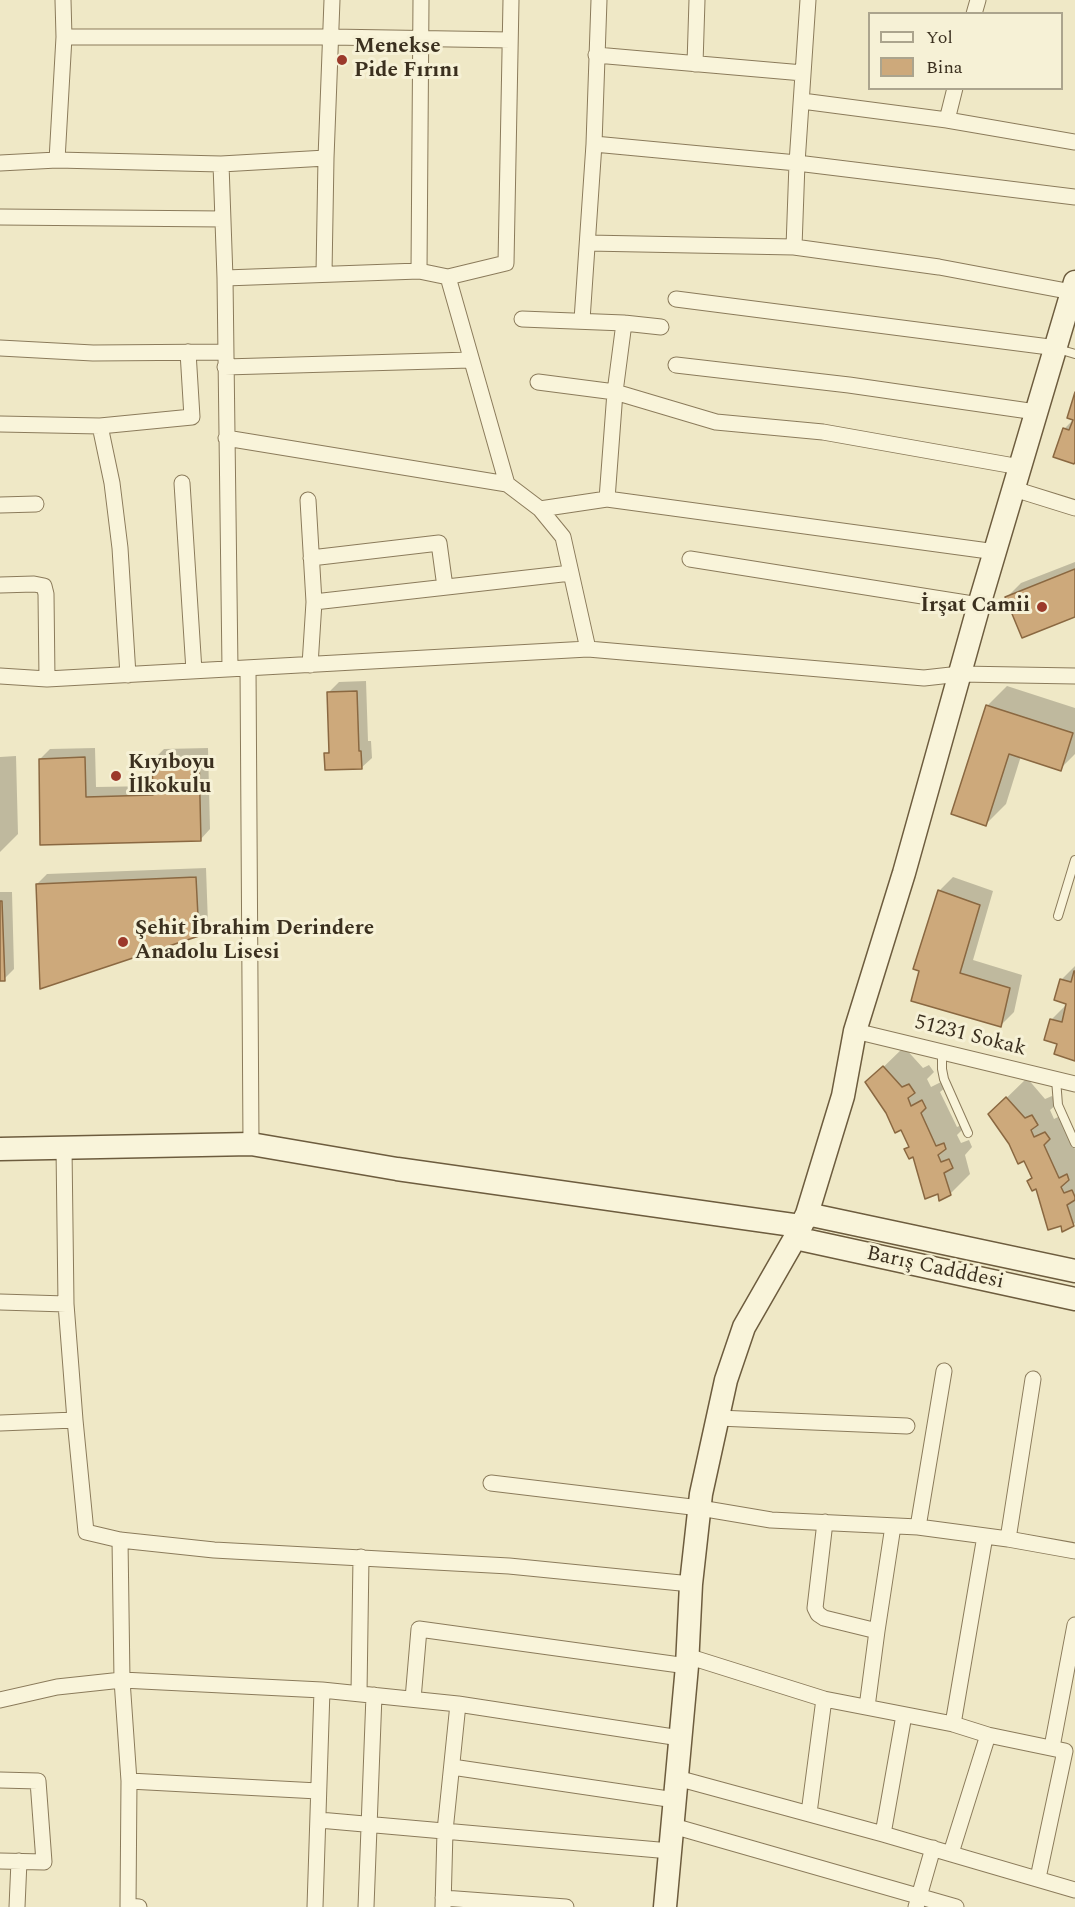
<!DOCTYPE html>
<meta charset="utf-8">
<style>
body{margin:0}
#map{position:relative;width:1075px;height:1907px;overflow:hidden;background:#efe8c6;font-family:Spectral,serif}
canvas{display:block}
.legend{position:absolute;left:868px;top:12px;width:195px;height:78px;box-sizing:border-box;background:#f6f1d6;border:2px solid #aba48d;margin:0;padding:8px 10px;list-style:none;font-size:18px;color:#3b301f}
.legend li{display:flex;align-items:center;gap:12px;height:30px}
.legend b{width:30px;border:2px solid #aba48d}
</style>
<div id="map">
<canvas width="1075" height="1907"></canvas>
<ul class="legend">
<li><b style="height:8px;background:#f9f4da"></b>Yol</li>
<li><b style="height:16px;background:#cda97b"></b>Bina</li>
</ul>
</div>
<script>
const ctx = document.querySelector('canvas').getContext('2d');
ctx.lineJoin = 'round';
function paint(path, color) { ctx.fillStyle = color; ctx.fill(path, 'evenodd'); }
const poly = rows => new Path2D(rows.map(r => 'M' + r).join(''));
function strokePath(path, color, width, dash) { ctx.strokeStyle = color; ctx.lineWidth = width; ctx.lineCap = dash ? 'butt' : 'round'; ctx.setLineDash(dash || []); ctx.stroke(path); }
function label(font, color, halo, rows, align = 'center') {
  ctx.font = font + ' Spectral,serif'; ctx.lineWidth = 6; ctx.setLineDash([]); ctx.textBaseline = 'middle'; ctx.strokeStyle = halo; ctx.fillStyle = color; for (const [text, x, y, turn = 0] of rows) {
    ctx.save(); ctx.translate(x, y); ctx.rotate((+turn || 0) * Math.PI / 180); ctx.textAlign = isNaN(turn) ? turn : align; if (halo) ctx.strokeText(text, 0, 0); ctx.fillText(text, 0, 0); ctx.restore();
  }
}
const shadow = poly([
 [1075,397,1075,461,1064,429,1074,419],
 [1075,562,1075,616,1007,597,1021,583],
 [366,681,368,741,371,741,372,758,361,768,326,754,331,749,329,692,339,682],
 [1007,686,1075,708,1075,754,1060,769,1021,756,1006,804,986,824,987,706],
 [95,748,96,787,154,786,154,759,164,749,208,748,210,829,200,840,42,843,40,759,50,749],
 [16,756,18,834,0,852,0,757],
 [206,868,208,924,198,935,37,884,47,874],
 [953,877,993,891,973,960,1022,975,1014,1012,1000,1026,921,970,939,891],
 [0,892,12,892,14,969,4,979,0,980],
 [1075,966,1075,1059,1058,1043,1046,1039,1052,1019,1068,1003,1061,980],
 [904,1047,923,1068,929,1065,934,1072,927,1079,931,1087,943,1081,946,1087,940,1092,957,1127,964,1124,965,1127,957,1135,961,1143,969,1140,972,1147,965,1155,970,1174,950,1194,939,1192,914,1155,906,1149,910,1145,902,1128,887,1112,867,1083],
 [1027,1078,1045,1099,1052,1096,1057,1104,1050,1110,1054,1119,1066,1113,1069,1118,1063,1124,1075,1149,1075,1223,1073,1225,1062,1224,1037,1186,1029,1181,1033,1177,1025,1159,1010,1144,990,1114]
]);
const building = poly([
 [1075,392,1075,462,1074,464,1053,457,1063,428,1069,430,1073,420,1067,418,1075,392],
 [1075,569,1075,617,1022,638,1005,597,1075,569],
 [357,691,359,751,361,751,362,769,325,770,324,753,329,753,327,692,357,691],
 [986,705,1073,733,1061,771,1009,754,986,826,951,814,986,705],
 [85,757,86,797,153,795,152,759,199,757,201,841,40,845,39,759,85,757],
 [196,877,199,936,40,989,36,884,196,877],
 [938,890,980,905,960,973,1010,988,1001,1027,911,1001,919,971,913,969,938,890],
 [0,901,2,901,5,981,0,981,0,901],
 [1074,971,1075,971,1075,1061,1054,1054,1057,1044,1044,1040,1050,1019,1062,1022,1066,1004,1054,1000,1060,979,1071,982,1074,971],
 [883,1066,902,1087,909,1084,915,1093,908,1098,911,1106,922,1100,926,1108,921,1113,936,1146,944,1143,946,1149,938,1155,941,1162,949,1159,953,1168,944,1173,951,1195,939,1201,938,1194,925,1199,913,1157,909,1159,904,1149,909,1147,901,1130,895,1133,886,1113,865,1082,883,1066],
 [1006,1097,1025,1118,1032,1115,1038,1125,1031,1130,1034,1137,1045,1132,1050,1139,1044,1145,1059,1178,1067,1174,1069,1180,1061,1187,1064,1193,1072,1190,1075,1197,1075,1200,1067,1205,1074,1226,1062,1232,1061,1226,1048,1230,1036,1189,1032,1191,1027,1181,1032,1178,1024,1161,1018,1164,1009,1144,988,1114,1006,1097]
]);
const lane = poly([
 [1058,349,1075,354],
 [1058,916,1075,860],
 [942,1051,942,1069,944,1079,968,1133],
 [1056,1079,1058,1105,1075,1143]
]);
const street = poly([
 [974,14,978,0],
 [64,37,331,37,510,40],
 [596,55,803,73],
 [695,64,697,0],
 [802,101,947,120,1075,142],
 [947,120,955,88],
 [594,144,797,163,1075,197],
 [57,160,64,37,63,0],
 [0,163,57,160,221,164,326,158],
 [221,164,225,278,230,669],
 [0,217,223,219],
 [588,243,794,247,939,267,1072,292],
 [794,247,797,163,808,0],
 [419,271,421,0],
 [324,273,326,158,332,0],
 [448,277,506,263,511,0],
 [225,278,419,271,448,277,507,484,540,509,563,537,588,649],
 [676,299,1057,348],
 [522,319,624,323,661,327],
 [582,320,594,144,599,0],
 [0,348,93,353,225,352],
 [676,365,849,385,1036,412],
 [225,367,470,360],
 [538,382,615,392,716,422,823,432,1020,467],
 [0,424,100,426,192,417,188,352],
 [100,426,112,483,120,548,128,675],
 [226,438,507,484],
 [182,483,194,671],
 [1014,489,1075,508],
 [607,499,615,392,624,323],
 [308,500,314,602,310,665],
 [0,505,36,504],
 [540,509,607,499,996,552],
 [311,558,439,543,445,587],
 [690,559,979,605],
 [0,585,34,584,44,586,46,594,47,679],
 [314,602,571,573],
 [248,668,251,1144],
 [0,676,47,679,588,649,924,678,960,674,1075,676],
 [855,1031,1075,1084],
 [64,1148,66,1304,75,1420,86,1532,120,1540,214,1550,509,1566,691,1584],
 [0,1302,66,1304],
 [718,1418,907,1426],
 [0,1423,75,1420],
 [491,1483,700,1508,771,1520,918,1527,1008,1539,1075,1551],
 [825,1522,815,1608,818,1614,824,1618,877,1631],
 [918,1527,944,1371],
 [1008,1539,1033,1379],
 [120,1540,122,1680,129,1781,128,1906,139,1907],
 [687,1656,824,1699,953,1724,988,1735,1065,1751,1038,1878],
 [359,1693,361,1557],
 [413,1699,419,1629,687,1666],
 [0,1700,57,1687,122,1680,322,1690,458,1704,680,1738],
 [867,1707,877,1631,893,1526],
 [953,1724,985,1536],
 [1052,1747,1075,1625],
 [452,1767,675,1800],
 [677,1778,883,1834,1075,1890],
 [0,1780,38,1781,44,1862,0,1861],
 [129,1781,318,1791],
 [809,1813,824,1699],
 [319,1820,670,1851],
 [673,1826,956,1907],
 [883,1834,904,1715],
 [951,1853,988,1735],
 [443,1898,566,1907],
 [17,1907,19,1861],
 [315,1907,322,1690],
 [366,1907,374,1695],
 [443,1907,445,1831,458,1704],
 [916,1907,933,1848]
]);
const secondary = poly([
 [0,1149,251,1144,397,1169,800,1226],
 [807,1214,1075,1271],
 [795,1238,1075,1299],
 [665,1907,687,1666,691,1584,701,1494,726,1380,744,1327,795,1238,807,1214,843,1096,855,1031,904,873,979,605,1075,282]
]);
const markers = [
 [342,60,6,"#9b392a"],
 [1042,607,6,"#9b392a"],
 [116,776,6,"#9b392a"],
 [123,942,6,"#9b392a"]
];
const poiNames = [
 ["Menekse",354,48],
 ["Pide Fırını",354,72],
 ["İrşat Camii",1030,607,"right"],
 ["Kıyıboyu",128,764],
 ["İlkokulu",128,788],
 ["Şehit İbrahim Derindere",135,930],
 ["Anadolu Lisesi",135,954]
];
const streetNames = [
 ["51231 Sokak",970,1037,14],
 ["Barış Cadddesi",935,1269,12]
];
paint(shadow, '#0003');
paint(building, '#cda97b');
strokePath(building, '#8a6841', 1.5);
strokePath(lane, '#8b7b5b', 10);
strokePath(street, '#8b7b5b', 17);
strokePath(secondary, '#6d5c3e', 25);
strokePath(lane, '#f9f4da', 8);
strokePath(street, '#f9f4da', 15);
strokePath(secondary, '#f9f4da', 22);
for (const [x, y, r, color] of markers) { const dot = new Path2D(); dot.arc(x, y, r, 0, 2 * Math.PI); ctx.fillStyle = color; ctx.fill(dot); strokePath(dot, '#f6f1d6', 2); }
label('bold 21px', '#3b301f', '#f6f1d6', poiNames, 'left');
label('21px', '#3b301f', '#f6f1d6', streetNames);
</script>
